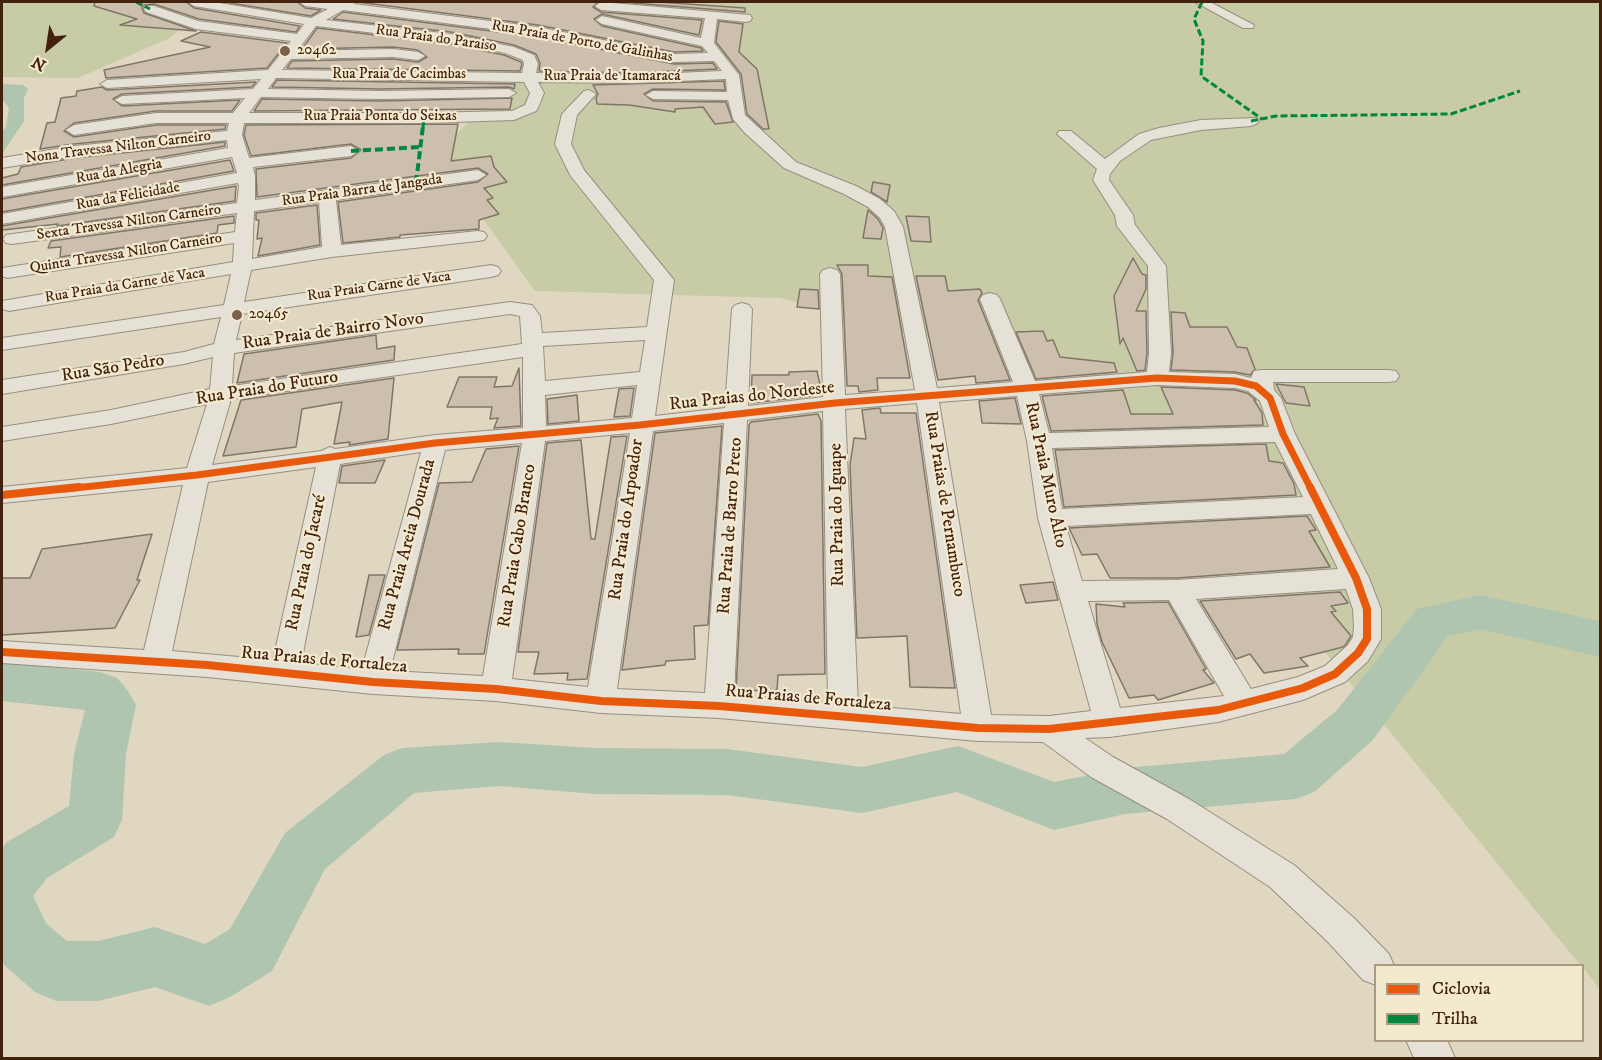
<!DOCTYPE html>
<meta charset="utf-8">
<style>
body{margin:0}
#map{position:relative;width:1602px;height:1060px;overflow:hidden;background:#e0d7c0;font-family:"IM FELL DW Pica",serif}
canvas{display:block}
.frame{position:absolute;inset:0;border:3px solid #42210f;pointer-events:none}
.legend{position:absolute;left:1374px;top:964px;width:210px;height:78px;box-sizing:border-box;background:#f3e9ce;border:2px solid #ac9982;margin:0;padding:8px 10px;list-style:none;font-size:18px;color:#42210f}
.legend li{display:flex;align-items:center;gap:12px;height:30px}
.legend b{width:30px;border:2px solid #ac9982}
.north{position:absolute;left:18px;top:18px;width:60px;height:60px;-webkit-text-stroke:4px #f3e9ce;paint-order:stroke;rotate:210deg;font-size:16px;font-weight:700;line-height:24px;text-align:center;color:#42210f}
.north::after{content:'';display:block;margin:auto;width:21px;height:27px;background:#42210f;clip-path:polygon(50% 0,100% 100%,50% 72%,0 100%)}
</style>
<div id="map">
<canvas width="1602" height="1060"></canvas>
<div class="frame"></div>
<ul class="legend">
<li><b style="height:8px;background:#e8590c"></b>Ciclovia</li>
<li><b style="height:8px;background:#00873e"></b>Trilha</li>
</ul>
<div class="north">N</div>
</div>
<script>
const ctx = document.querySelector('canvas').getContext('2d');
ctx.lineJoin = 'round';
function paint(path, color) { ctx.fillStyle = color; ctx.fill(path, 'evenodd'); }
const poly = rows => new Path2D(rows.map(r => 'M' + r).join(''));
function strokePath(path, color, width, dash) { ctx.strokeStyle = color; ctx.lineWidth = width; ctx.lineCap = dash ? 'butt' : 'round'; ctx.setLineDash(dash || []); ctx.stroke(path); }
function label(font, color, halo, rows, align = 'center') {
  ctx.font = font + ' "IM FELL DW Pica",serif'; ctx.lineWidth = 4.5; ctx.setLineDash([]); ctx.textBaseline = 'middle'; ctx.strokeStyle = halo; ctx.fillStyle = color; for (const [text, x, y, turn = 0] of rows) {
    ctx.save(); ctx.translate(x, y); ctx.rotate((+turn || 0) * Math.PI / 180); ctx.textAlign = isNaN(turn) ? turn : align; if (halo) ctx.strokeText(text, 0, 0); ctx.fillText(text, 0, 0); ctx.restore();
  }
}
const green = poly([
 [2,2,209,2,170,38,78,78,2,77],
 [633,2,1600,2,1600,990,1582,966,1580,965,1148,435,1097,381,780,298,535,291,435,152,517,80,606,20,599,18,610,9,620,10]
]);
const water = poly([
 [2,84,23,85,28,89,24,98,24,121,2,154,2,131,6,127,9,108,2,99]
]);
const river = poly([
 [1480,595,1600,621,1600,657,1480,629,1448,636,1373,740,1314,792,1296,799,1125,814,1054,830,957,792,862,813,727,795,595,794,499,786,414,793,325,869,272,971,230,997,209,1006,155,987,98,1001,56,1001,35,992,4,965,2,959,2,849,7,842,69,806,74,754,85,710,2,701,2,662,100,672,117,678,128,691,136,705,126,754,122,820,114,837,47,878,33,896,46,923,67,941,98,941,155,927,205,944,230,929,285,833,384,755,402,748,499,742,595,748,727,749,862,767,958,746,1054,782,1125,768,1284,754,1337,710,1417,609,1480,595]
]);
const building = poly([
 [95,2,186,2,194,8,300,26,296,32,199,19,154,4,144,5,142,8,144,13,196,31,120,25,137,19,94,6,95,2],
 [224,2,297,2,305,8,321,10,311,16,224,2],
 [357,2,598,2,593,7,601,12,702,20,699,35,602,14,594,19,602,26,701,48,703,51,674,52,538,25,357,2],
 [621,2,658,2,745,8,745,12,621,2],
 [343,12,538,37,674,64,713,63,717,69,632,73,539,71,540,63,536,54,514,45,451,32,333,19,343,12],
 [719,21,743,24,739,52,757,69,769,129,763,129,747,114,741,74,716,42,719,21],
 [317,28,451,44,504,55,521,62,522,64,520,71,287,68,292,61,393,59,418,62,427,57,418,50,393,47,302,49,317,28],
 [201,32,287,43,267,68,106,78,104,70,210,47,181,41,201,32],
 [277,80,515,84,514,89,509,87,380,89,272,87,277,80],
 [724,81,725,90,653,89,644,94,653,101,726,102,733,122,715,124,703,107,675,109,675,112,629,105,597,104,596,98,598,94,593,85,724,81],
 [256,82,252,87,122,94,113,99,122,106,240,100,232,111,156,111,74,123,64,131,74,137,156,125,226,125,225,129,74,144,40,149,47,123,55,122,61,98,76,96,77,91,102,87,107,90,256,82],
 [512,98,510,109,254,111,262,99,380,101,512,98],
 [458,124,451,161,491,156,494,167,507,182,484,188,493,198,487,200,499,214,479,220,479,229,400,235,400,237,343,243,338,202,478,182,488,174,478,168,257,197,256,169,351,158,361,150,351,144,251,156,244,135,246,125,458,124],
 [225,142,225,146,2,185,2,178,18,174,21,167,74,158,225,142],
 [230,160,234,171,2,212,2,199,230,160],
 [873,182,890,185,887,202,871,192,873,182],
 [236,186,235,201,57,226,58,224,2,230,2,226,236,186],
 [317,205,320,245,258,256,262,238,257,239,259,220,256,220,256,213,317,205],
 [868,210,878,219,883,228,881,239,863,238,868,210],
 [234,216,234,223,218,225,217,233,60,257,61,247,48,248,51,241,234,216],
 [906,216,929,217,931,242,911,241,906,216],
 [1133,258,1142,274,1146,275,1146,289,1136,311,1146,311,1147,353,1145,370,1137,371,1123,338,1120,344,1114,296,1133,258],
 [837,265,868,265,868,276,892,277,910,378,877,378,878,390,859,392,858,386,847,386,842,274,837,265],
 [916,276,945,276,948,291,980,289,982,293,978,300,1010,380,976,383,975,376,938,380,916,276],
 [800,289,818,290,819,309,797,307,800,289],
 [1171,312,1185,313,1190,327,1227,327,1237,347,1247,348,1255,369,1250,375,1235,372,1171,370,1173,353,1171,312],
 [1043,331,1047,341,1053,340,1060,357,1114,363,1117,372,1036,379,1016,332,1043,331],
 [376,335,377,349,395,346,394,360,237,383,244,354,376,335],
 [519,368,521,426,494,428,498,418,490,419,492,407,447,407,459,377,497,377,494,387,512,386,519,368],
 [817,371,821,390,810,390,812,396,751,403,752,375,789,375,789,372,817,371],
 [394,378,388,439,349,445,350,442,334,444,342,402,302,409,296,447,223,456,241,400,394,378],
 [1276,384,1304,387,1310,406,1286,403,1276,384],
 [1161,387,1235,390,1247,393,1256,400,1254,400,1262,413,1263,425,1051,431,1042,396,1123,390,1131,414,1173,414,1161,387],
 [634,388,630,416,614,417,619,389,634,388],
 [577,395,579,421,548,424,547,399,577,395],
 [1015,398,1021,424,982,423,979,401,1015,398],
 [880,408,881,413,916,413,955,688,910,687,907,636,857,638,850,465,854,438,866,439,862,410,880,408],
 [818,414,821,421,825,674,778,675,777,690,736,691,749,425,751,422,818,414],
 [722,426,708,625,694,626,695,659,666,661,665,665,622,670,655,433,722,426],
 [627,436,587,679,567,680,568,673,534,674,539,652,518,652,547,443,581,440,591,539,595,539,611,437,627,436],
 [1266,444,1269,461,1283,463,1294,484,1296,495,1064,507,1055,450,1266,444],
 [519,446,484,654,458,654,459,649,397,650,439,483,472,482,486,449,519,446],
 [385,460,375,483,339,483,342,466,385,460],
 [1307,516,1316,530,1309,531,1330,567,1177,578,1110,578,1097,554,1082,555,1069,528,1307,516],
 [152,534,137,580,140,580,115,628,2,635,2,578,30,578,42,549,152,534],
 [369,575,385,575,369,635,356,637,369,575],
 [1053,582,1058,600,1026,603,1020,585,1053,582],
 [1340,592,1348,603,1331,606,1336,611,1331,612,1351,636,1346,644,1343,647,1300,658,1308,666,1264,673,1250,654,1236,659,1200,601,1340,592],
 [1168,602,1206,669,1203,670,1214,683,1158,700,1154,695,1129,698,1102,642,1097,624,1096,604,1125,607,1123,603,1168,602]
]);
const minor = poly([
 [188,2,213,2,311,18,328,9,305,6,299,2,355,2,354,4,538,27,674,54,708,53,702,46,602,24,596,20,602,16,701,38,705,18,601,10,595,6,601,2,750,15,752,18,750,21,746,22,717,19,714,43,739,75,745,115,796,162,856,186,880,199,894,211,903,227,937,388,1013,382,980,299,983,295,990,293,997,295,1000,299,1035,381,1147,372,1149,353,1148,266,1117,226,1115,215,1093,180,1097,169,1057,134,1059,131,1071,131,1105,159,1139,134,1159,128,1201,120,1256,118,1259,121,1256,124,1251,126,1201,130,1151,140,1120,161,1110,174,1109,180,1133,215,1135,225,1166,266,1171,353,1169,372,1235,374,1251,378,1254,371,1262,370,1388,370,1396,371,1399,376,1396,381,1388,382,1273,382,1274,390,1281,398,1295,434,1369,578,1381,609,1381,639,1368,661,1345,682,1303,700,1218,722,1110,737,1085,738,1113,757,1189,799,1294,865,1354,918,1389,954,1394,966,1376,966,1376,985,1363,980,1328,942,1270,887,1167,819,1091,777,1043,742,978,741,719,718,601,713,496,701,373,694,207,677,2,663,2,641,144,650,183,485,2,503,2,487,187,468,207,404,111,424,2,441,2,427,111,410,210,389,213,357,184,364,2,394,2,380,184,352,214,344,221,317,2,350,2,338,224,305,231,274,9,311,2,309,2,301,233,262,234,243,7,278,2,276,2,268,235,232,237,213,12,244,6,243,3,239,6,235,12,234,237,203,239,187,238,183,2,224,2,214,237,173,232,157,2,197,2,187,228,148,227,140,74,156,2,168,2,158,74,146,227,131,229,123,156,123,74,135,66,130,74,125,156,113,233,113,245,98,122,104,115,100,122,96,253,89,261,79,107,88,100,84,107,80,268,70,291,41,196,29,146,12,144,9,146,6,154,6,198,21,297,34,304,24,194,6,188,2],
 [343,10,538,35,674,62,714,61,722,71,632,75,536,73,538,64,534,55,514,47,451,34,326,20,343,10],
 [316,26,451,42,505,53,523,60,524,64,522,73,282,70,291,59,393,57,418,60,425,56,418,52,393,49,297,51,316,26],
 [276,78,524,82,530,93,525,105,512,111,424,113,249,113,261,97,380,99,509,97,516,93,509,89,380,91,268,89,276,78],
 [726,79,727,92,653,91,646,95,653,99,728,100,733,119,745,133,784,168,844,194,868,207,880,218,885,227,915,390,845,395,840,274,837,270,830,268,823,270,820,274,823,397,748,406,752,309,749,305,742,303,735,305,732,309,725,408,655,416,674,280,584,170,571,144,577,115,596,94,589,90,584,91,562,114,555,144,570,175,654,280,647,327,542,333,540,316,532,305,510,302,236,340,242,314,491,277,498,275,501,271,498,267,491,265,244,302,251,270,332,257,478,241,484,240,487,236,484,232,478,231,341,245,336,200,478,180,486,175,478,170,255,200,255,176,253,167,351,156,359,151,351,146,249,158,242,135,244,123,424,123,514,120,536,111,538,108,544,93,538,82,632,83,726,79],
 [319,202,322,247,252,259,254,211,319,202],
 [510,314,520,316,522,344,232,386,234,353,510,314],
 [645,340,640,372,545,381,543,346,645,340],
 [523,357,523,428,435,435,335,449,330,447,321,451,212,465,231,399,523,357],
 [637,385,632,418,546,426,545,395,637,385],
 [1157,385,1235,388,1248,391,1260,401,1269,427,1049,433,1039,394,1157,385],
 [1017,396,1027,441,1038,518,1091,711,1049,716,991,715,939,402,1017,396],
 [917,403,961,714,858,705,845,409,917,403],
 [823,411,828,703,734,695,747,420,823,411],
 [724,423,705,693,617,689,653,431,724,423],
 [630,433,588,687,512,679,545,441,630,433],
 [1275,442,1303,497,1062,509,1052,448,1275,442],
 [522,443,483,676,390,671,445,450,522,443],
 [421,452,362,669,301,663,340,464,421,452],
 [316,467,273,660,172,651,208,482,316,467],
 [1311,514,1338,569,1177,580,1082,581,1066,526,1311,514],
 [1346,589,1353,609,1354,627,1353,637,1348,645,1325,666,1298,677,1251,689,1196,599,1346,589],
 [1169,600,1224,696,1120,708,1088,601,1169,600],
 [1195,2,1210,2,1254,25,1253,28,1243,28,1195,2],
 [1406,1040,1447,1040,1455,1058,1414,1058,1406,1040]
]);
const quietFar1 = poly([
 [136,2,150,9],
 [1202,2,1194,19,1203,41,1201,76,1262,119],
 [1251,121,1276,116,1451,114,1520,91],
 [423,128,424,118]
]);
const quiet = poly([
 [351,151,421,147],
 [416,183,423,126]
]);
const cyclewayFar1 = poly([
 [65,489,197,475,435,443,640,425,835,403,1157,378,1235,381,1256,386,1270,398,1283,434,1311,489]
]);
const cycleway = poly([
 [2,495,79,487],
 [2,652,207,665,373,682,496,689,601,701,719,706,978,728,1049,729,1218,710,1303,688,1335,674,1358,653,1367,639,1367,609,1356,578,1310,487]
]);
const markers = [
 [285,51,6,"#79614d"],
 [237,315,6,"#79614d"]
];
const farStreetnames = [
 ["Rua Praia do Paraiso",436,39,8],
 ["Rua Praia de Porto de Galinhas",582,42,10],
 ["Rua Praia de Cacimbas",399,75],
 ["Rua Praia de Itamaracá",612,77],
 ["Rua Praia Ponta do Seixas",380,117],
 ["Nona Travessa Nilton Carneiro",118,148,-7],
 ["Rua da Alegria",119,172,-10],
 ["Rua Praia Barra de Jangada",362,191,-8],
 ["Rua da Felicidade",128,197,-10],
 ["Sexta Travessa Nilton Carneiro",129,223,-8],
 ["Quinta Travessa Nilton Carneiro",126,254,-9],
 ["Rua Praia da Carne de Vaca",125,286,-9],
 ["Rua Praia Carne de Vaca",379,287,-8]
];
const farPoinames = [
 ["20462",297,51],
 ["20465",249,315]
];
const streetNames = [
 ["Rua Praia de Bairro Novo",333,332,-8],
 ["Rua São Pedro",113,369,-9],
 ["Rua Praia do Futuro",267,389,-9],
 ["Rua Praias do Nordeste",752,397,-6],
 ["Rua Praia Muro Alto",1045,475,78],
 ["Rua Praias de Pernambuco",944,504,81],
 ["Rua Praia do Iguape",838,515,-91],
 ["Rua Praia do Arpoador",627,520,-82],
 ["Rua Praia de Barro Preto",731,526,-86],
 ["Rua Praia Areia Dourada",408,545,-75],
 ["Rua Praia Cabo Branco",518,546,-81],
 ["Rua Praia do Jacaré",307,563,-78],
 ["Rua Praias de Fortaleza",324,661,5],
 ["Rua Praias de Fortaleza",808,699,5]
];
paint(green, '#c7cba6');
paint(water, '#afc5af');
paint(river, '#afc5af');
paint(building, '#cdbfad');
strokePath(building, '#807668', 1.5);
strokePath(minor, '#978e7f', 2);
paint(minor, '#e6e1d6');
strokePath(quietFar1, '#00873e', 3, [7, 3]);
strokePath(quiet, '#00873e', 4, [8, 4]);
strokePath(cyclewayFar1, '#e8590c', 7);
strokePath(cycleway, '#e8590c', 8);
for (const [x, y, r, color] of markers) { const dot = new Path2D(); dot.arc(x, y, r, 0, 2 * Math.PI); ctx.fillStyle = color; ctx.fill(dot); strokePath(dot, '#f3e9ce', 2); }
label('15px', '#42210f', '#f3e9ce', farStreetnames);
label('15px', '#42210f', '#f3e9ce', farPoinames, 'left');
label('18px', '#42210f', '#f3e9ce', streetNames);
</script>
